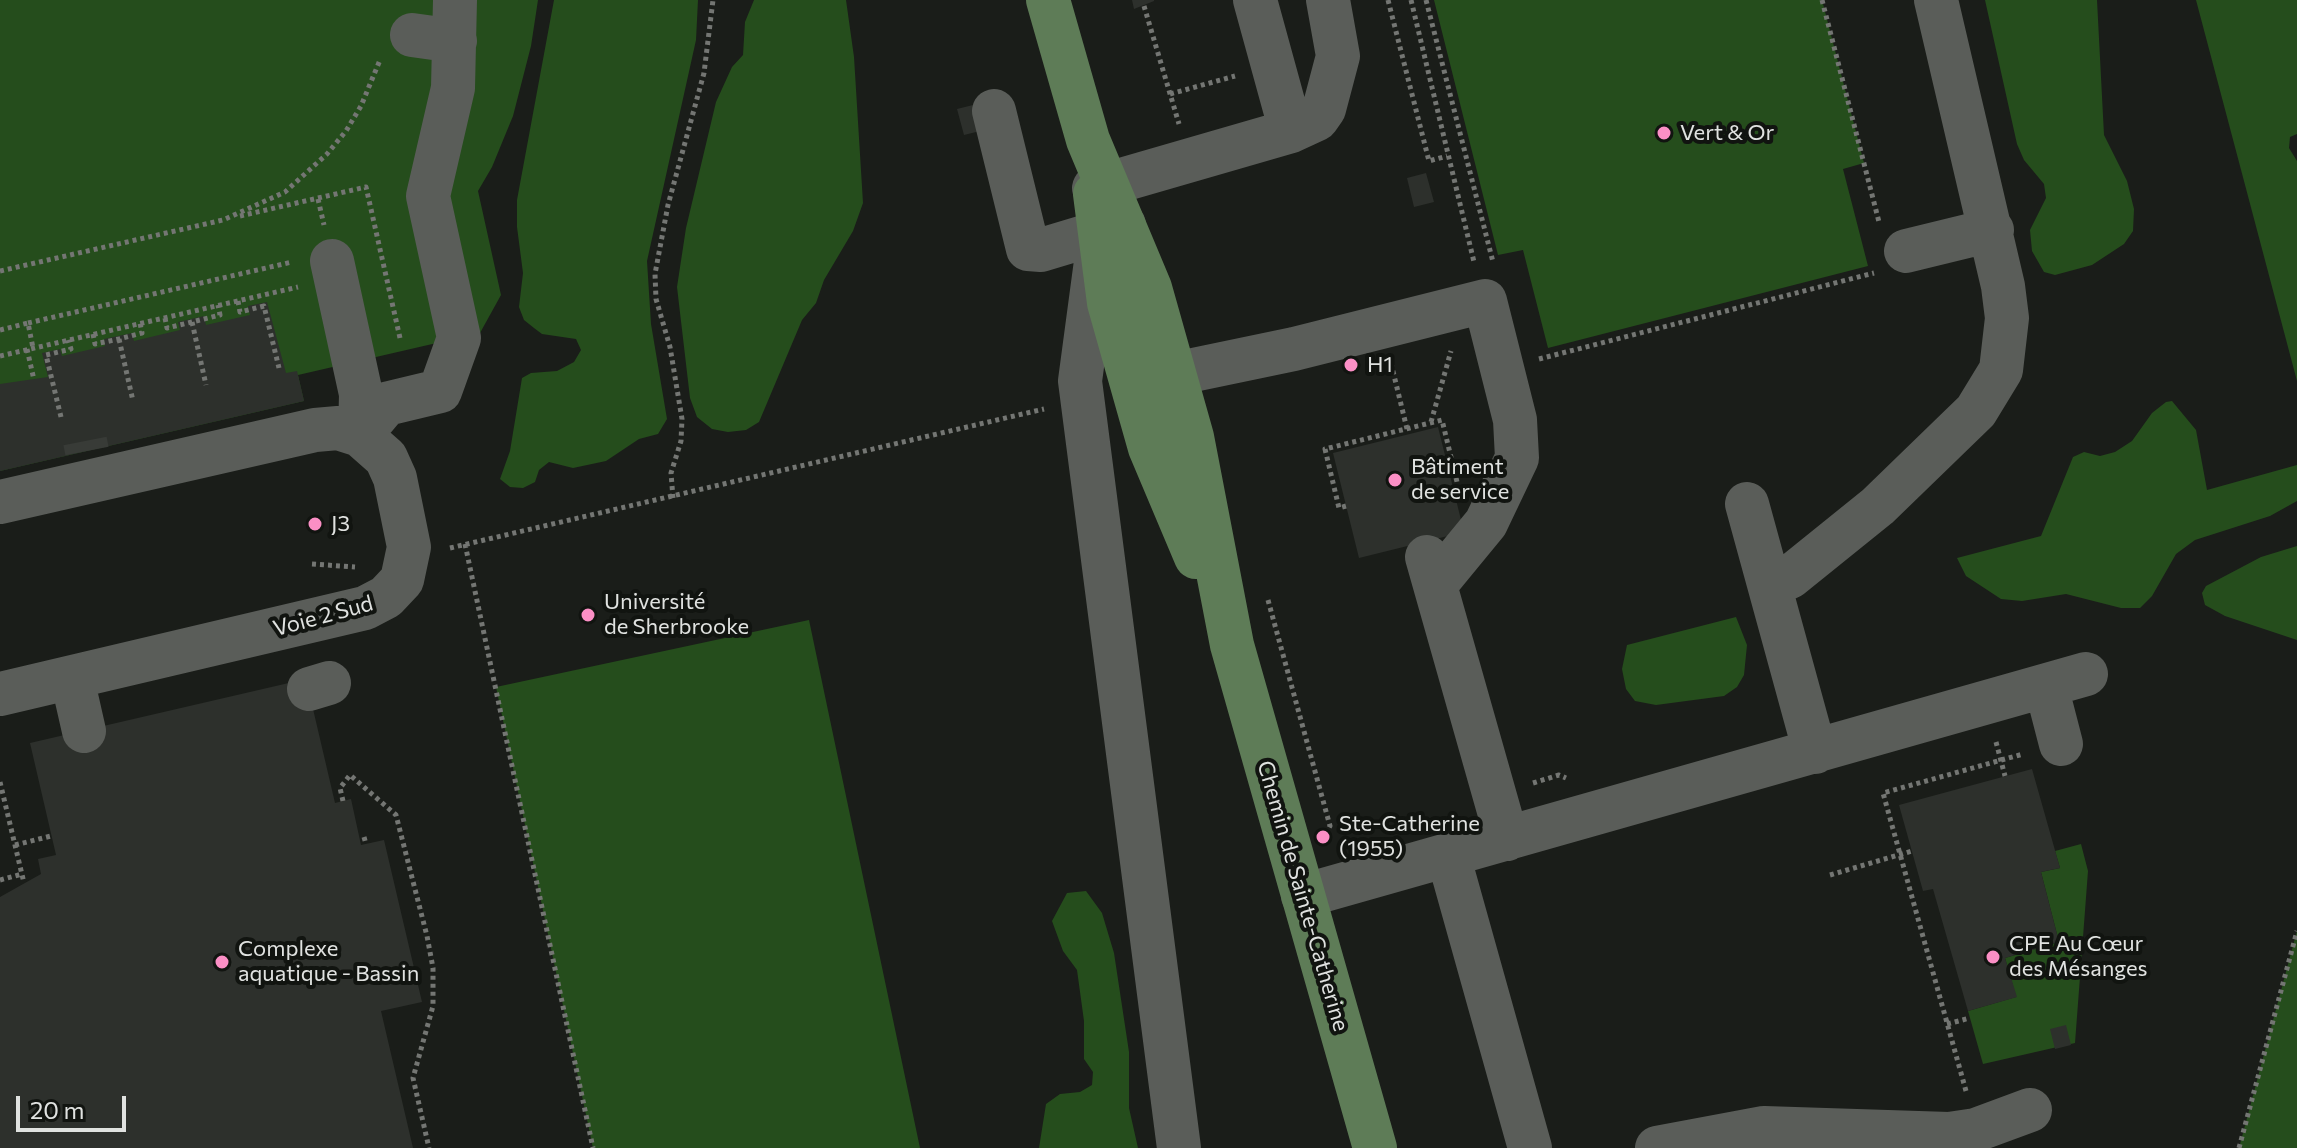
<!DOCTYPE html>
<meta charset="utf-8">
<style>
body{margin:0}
#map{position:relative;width:2297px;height:1148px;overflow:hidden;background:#1a1d19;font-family:Commissioner,sans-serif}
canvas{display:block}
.scale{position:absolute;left:16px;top:1096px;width:110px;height:36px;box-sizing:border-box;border:4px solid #e0e2e0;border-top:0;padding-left:10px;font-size:24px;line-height:28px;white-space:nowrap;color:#e0e2e0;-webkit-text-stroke:6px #111410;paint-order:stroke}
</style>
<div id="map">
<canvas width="2297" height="1148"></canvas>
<div class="scale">20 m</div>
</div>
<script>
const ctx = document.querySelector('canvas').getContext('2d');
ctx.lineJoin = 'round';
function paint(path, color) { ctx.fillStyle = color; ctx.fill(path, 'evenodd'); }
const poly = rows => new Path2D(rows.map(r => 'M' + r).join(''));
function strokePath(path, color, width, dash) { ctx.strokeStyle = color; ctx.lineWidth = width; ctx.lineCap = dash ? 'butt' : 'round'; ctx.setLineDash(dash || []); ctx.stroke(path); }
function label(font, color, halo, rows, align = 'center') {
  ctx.font = font + ' Commissioner,sans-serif'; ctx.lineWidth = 8; ctx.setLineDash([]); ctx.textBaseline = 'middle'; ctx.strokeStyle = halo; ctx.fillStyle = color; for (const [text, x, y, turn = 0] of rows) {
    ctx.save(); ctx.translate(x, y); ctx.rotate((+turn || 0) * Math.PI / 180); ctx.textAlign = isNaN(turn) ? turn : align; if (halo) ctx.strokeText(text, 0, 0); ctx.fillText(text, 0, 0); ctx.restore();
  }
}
const green = poly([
 [0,0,538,0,531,46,513,116,492,167,478,191,501,295,480,333,298,375,304,401,0,471],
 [554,0,698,0,696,40,647,261,651,324,667,419,658,434,639,439,606,461,573,468,549,462,539,470,535,482,523,488,510,487,500,479,510,451,522,378,531,373,557,371,574,362,581,350,576,339,542,334,534,328,524,320,519,307,523,273,517,227,517,200],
 [754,0,846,0,854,57,863,203,853,231,824,280,816,303,802,320,759,422,746,430,728,432,712,429,697,417,690,398,677,287,686,228,716,102,732,67,743,55,745,22],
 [1434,0,1822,0,1864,163,1843,169,1868,266,1548,348,1523,250,1498,255],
 [1985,0,2097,0,2104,135,2127,181,2134,209,2133,231,2124,244,2092,265,2055,275,2044,272,2032,251,2030,230,2046,198,2044,184,2024,160,2017,144],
 [2196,0,2297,0,2297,134,2290,137,2289,148,2297,161,2297,381],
 [2172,401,2196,430,2207,490,2297,465,2297,501,2270,516,2195,540,2176,554,2152,596,2140,608,2121,608,2066,594,2022,601,2001,599,1966,576,1957,558,2041,536,2073,457,2084,452,2100,456,2115,452,2132,441,2152,413,2166,402],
 [2297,546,2297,640,2225,616,2205,605,2202,593,2206,586,2261,557],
 [1736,617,1747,645,1744,675,1737,687,1724,696,1656,705,1635,701,1626,689,1622,669,1627,645],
 [809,620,920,1148,593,1148,496,687],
 [2081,844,2088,871,2075,1043,1983,1064,1968,1011,2016,997,2005,958,2059,942,2041,872,2060,868,2055,851],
 [1086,891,1102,913,1114,953,1129,1052,1129,1108,1138,1148,1039,1148,1046,1104,1060,1094,1080,1092,1092,1085,1093,1072,1084,1059,1084,1021,1077,970,1063,951,1052,921,1067,893],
 [2297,931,2297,1148,2239,1148,2291,953]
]);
const building = poly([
 [1132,0,1154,0,1154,1,1134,9],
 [981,103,988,129,964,135,957,109],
 [1426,173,1434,202,1414,207,1407,178],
 [267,302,286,373,297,371,304,401,0,471,0,384,48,377,42,353,60,349,62,356,105,346,104,339,132,333,134,341,180,330,178,322,204,316,206,325,250,315,248,306],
 [1438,427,1464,532,1359,558,1333,453],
 [306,679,335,803,351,799,361,845,384,840,422,1002,381,1011,413,1148,0,1148,0,897,41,874,38,859,56,855,30,743],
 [2032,769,2060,868,2041,872,2059,942,2005,958,2017,997,1968,1011,1933,889,1923,891,1899,805],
 [2066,1025,2071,1045,2055,1049,2050,1029]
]);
const minorTunnel = poly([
 [85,441,87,451]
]);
const path = poly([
 [1388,0,1429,161,1447,156],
 [1411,0,1474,262],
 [1426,0,1493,262],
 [1822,0,1879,222],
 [1144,6,1179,124],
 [1170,94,1235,76],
 [318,199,324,225],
 [240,216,366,187,400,338],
 [0,271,223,220,285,192,327,154,346,131,361,106,380,60],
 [238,301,240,312,264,306,279,368],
 [165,318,167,328,192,322,220,315,218,305],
 [192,322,206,385],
 [28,323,292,262],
 [0,330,28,323,33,348],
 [93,334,95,344,119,339,142,333,140,323],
 [119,339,133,401],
 [27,349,34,380],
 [0,356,298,287],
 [1539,359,1874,273],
 [1391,363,1407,429],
 [61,417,46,355,71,349,68,340],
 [1431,422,1451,351],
 [673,498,671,473,681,441,682,419,670,347,656,299,655,274,668,205,704,73,713,0],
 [1346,506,1339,508,1325,449,1442,420,1458,486],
 [465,544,593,1148],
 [450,548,1044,409],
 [312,564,355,567],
 [1268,600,1330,826,1328,830],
 [1996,742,2005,776],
 [0,782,24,883],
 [1533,783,1559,775,1566,778],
 [343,801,340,788,350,775,396,815,427,936,433,968,433,1006,413,1078,429,1148],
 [364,837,366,844],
 [15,845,51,836],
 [1830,875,1912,851],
 [0,880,22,874],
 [1947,1024,1970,1018],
 [1966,1091,1883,793,2023,754],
 [2239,1148,2297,931]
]);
const minor = poly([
 [1255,0,1291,131],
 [412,35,455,41],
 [994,111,1028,249,1041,250,1124,225],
 [1094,188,1291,131,1317,119,1324,109,1338,56,1328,0],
 [1906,251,1992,230],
 [1097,254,1080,381,1179,1148],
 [332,261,361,394,360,435],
 [1174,374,1294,349,1485,301,1515,420,1517,458,1486,523,1435,585],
 [360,435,386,404,440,391,459,338,428,196,453,88,455,0],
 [0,502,315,430,338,428,360,435,386,458,395,478,409,547,402,580,386,597,365,608,0,694],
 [1747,504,1815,752],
 [1427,557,1507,839],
 [1769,583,1790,577,1878,506,1976,411,2001,370,2007,318,2003,286,1936,0],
 [72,678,84,731],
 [2046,686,2061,744],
 [309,689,329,683],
 [1448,855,1530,1148],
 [1303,896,2086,674],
 [1657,1148,1764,1128,1949,1134,1976,1130,2030,1110]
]);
const major = poly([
 [1048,0,1088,140,1150,288,1192,437,1232,645,1375,1148],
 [1095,194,1109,303,1150,448,1196,557]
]);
const markers = [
 [1664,133,8,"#fb8fc5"],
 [1351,365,8,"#fb8fc5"],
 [1395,480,8,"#fb8fc5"],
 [315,524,8,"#fb8fc5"],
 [588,615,8,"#fb8fc5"],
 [1323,837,8,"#fb8fc5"],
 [1993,957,8,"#fb8fc5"],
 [222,962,8,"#fb8fc5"]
];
const poiNames = [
 ["Vert & Or",1680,133],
 ["H1",1367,365],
 ["Bâtiment",1411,467],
 ["de service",1411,492],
 ["J3",331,524],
 ["Université",604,602],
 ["de Sherbrooke",604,627],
 ["Ste-Catherine",1339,824],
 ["(1955)",1339,849],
 ["CPE Au Cœur",2009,944],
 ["des Mésanges",2009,969],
 ["Complexe",238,949],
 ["aquatique - Bassin",238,974]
];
const streetNames = [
 ["Voie 2 Sud",323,616,-15],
 ["Chemin de Sainte-Catherine",1303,896,74]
];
paint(green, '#254d1c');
paint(building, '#2d302c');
strokePath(minorTunnel, '#383b37', 44, [44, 22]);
strokePath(path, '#747673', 5, [4, 4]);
strokePath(minor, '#5a5d59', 44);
strokePath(major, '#5e7c57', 44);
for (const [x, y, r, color] of markers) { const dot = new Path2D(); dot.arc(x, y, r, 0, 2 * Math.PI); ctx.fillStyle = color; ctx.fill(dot); strokePath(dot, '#111410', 3); }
label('22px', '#e0e2e0', '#111410', poiNames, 'left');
label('22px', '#e0e2e0', '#111410', streetNames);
</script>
